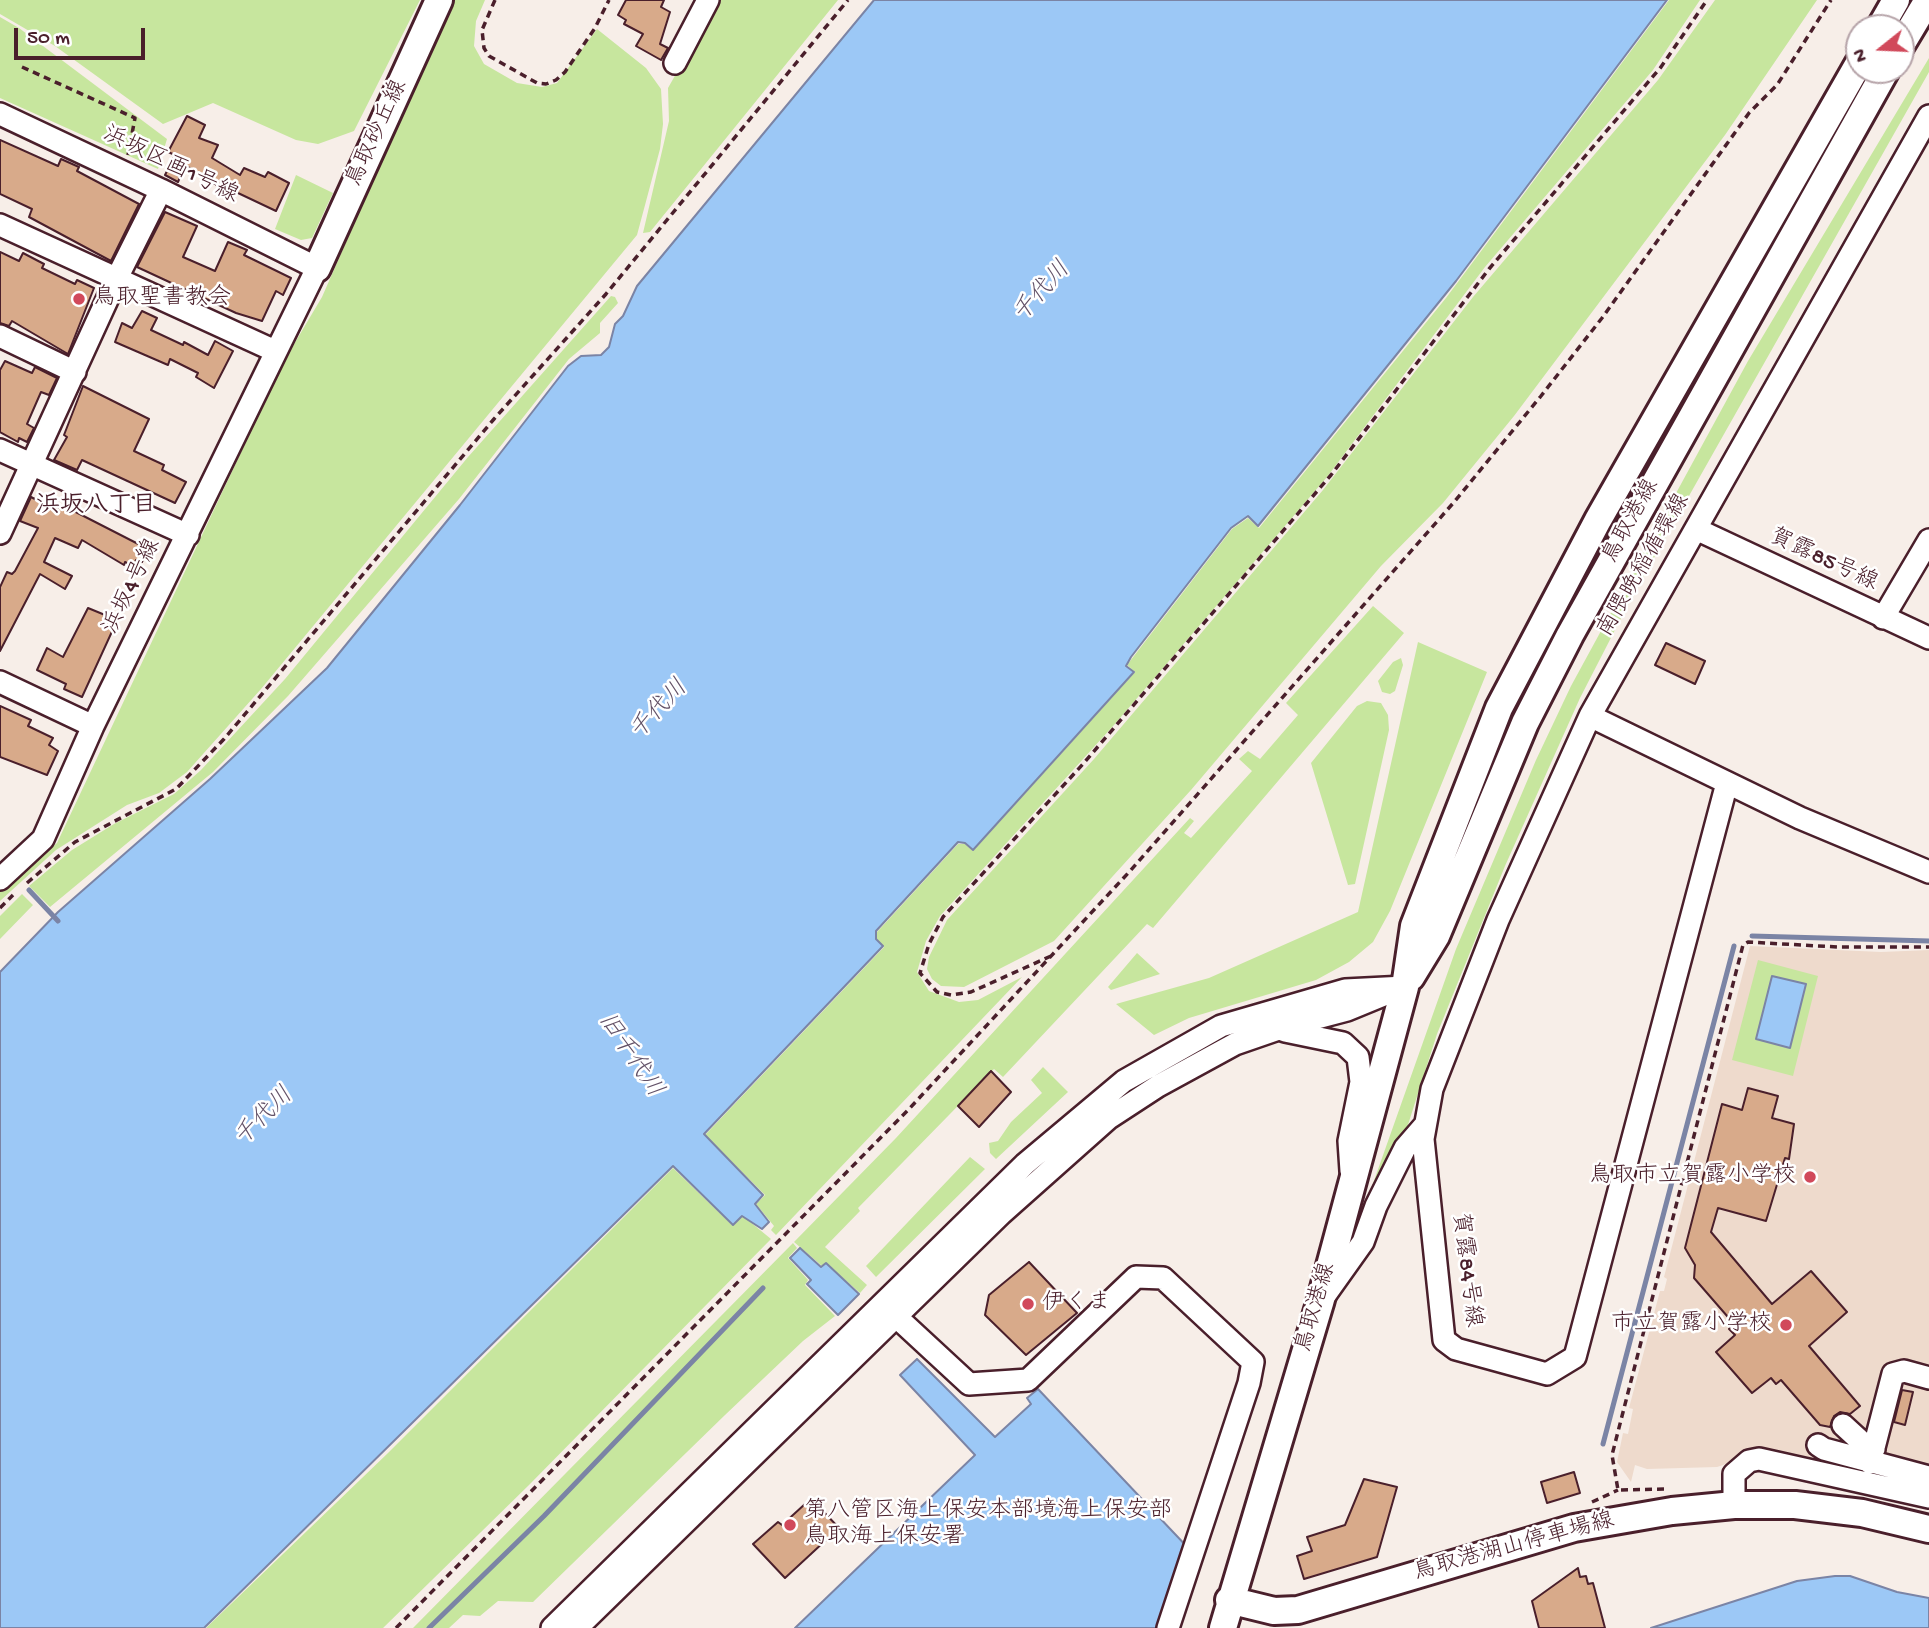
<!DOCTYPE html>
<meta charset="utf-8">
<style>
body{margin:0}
#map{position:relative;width:1929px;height:1628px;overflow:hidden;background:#f7eee8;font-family:"Gochi Hand",sans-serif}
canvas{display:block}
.north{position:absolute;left:1845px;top:14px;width:70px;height:70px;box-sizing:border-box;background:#fff;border:2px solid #b7a5aa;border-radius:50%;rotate:252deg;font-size:19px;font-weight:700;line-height:28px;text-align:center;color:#4a1f2b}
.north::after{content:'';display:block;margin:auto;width:24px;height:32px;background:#d1495b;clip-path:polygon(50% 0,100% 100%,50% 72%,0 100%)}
.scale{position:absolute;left:14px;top:28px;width:131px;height:32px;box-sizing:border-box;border:4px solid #4a1f2b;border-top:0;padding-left:9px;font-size:21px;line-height:24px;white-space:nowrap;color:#4a1f2b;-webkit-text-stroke:5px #fff;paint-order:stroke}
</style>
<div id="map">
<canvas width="1929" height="1628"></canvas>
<div class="north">N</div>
<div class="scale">50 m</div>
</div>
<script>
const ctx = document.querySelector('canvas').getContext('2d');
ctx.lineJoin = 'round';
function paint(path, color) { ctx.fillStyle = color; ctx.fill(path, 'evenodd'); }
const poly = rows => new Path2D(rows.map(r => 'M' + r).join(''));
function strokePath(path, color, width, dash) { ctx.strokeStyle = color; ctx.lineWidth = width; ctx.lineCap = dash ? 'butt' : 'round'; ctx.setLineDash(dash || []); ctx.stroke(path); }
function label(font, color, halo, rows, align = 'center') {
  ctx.font = font + ' "Gochi Hand","Klee One",sans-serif'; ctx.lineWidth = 5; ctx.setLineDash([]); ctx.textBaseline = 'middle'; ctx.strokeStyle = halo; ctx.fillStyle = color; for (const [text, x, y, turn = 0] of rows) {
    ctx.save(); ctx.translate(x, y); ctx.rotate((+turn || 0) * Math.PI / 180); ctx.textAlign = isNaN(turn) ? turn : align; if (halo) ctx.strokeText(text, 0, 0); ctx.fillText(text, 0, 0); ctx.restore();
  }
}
const built = poly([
 [1750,946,1881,952,1929,950,1929,1486,1893,1473,1869,1476,1755,1447,1733,1466,1729,1463,1717,1467,1647,1469,1635,1465,1631,1482,1617,1462,1623,1433,1628,1434,1633,1409,1629,1408,1660,1291,1664,1291,1667,1279,1664,1277]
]);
const green = poly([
 [0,0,420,0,354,131,318,144,296,140,213,103,163,124,55,46,0,14],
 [452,0,485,0,476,21,474,46,484,64,517,83,542,87,557,83,597,29,646,68,661,89,663,124,660,149,637,235,261,689,187,772,159,793,127,805,56,850,0,901,0,890,57,843,284,361,322,297],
 [718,0,838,0,650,232,643,233,669,121,668,88],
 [1669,0,1700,0,1653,70,1485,267,1327,477,1114,725,940,916,926,941,917,972,929,991,959,1002,978,1000,1022,977,776,1235,771,1230,774,1226,756,1204,765,1195,705,1135,884,947,877,939,877,932,958,844,965,844,973,851,1135,672,1127,665,1232,529,1248,518,1259,528,1446,298],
 [1715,0,1817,0,1725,135,1514,416,1443,503,1381,566,1191,790,1054,941,964,987,941,986,932,979,927,969,929,957,947,920,1094,759,1323,490,1473,297,1658,80],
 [0,17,19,28,167,139,158,169,0,98],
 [1929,58,1929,72,1634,593,1580,698,1505,866,1437,1034,1406,1131,1379,1179,1353,1240,1456,949,1536,760,1571,686,1748,361],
 [296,175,333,193,312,238,301,240,275,229],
 [611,296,615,297,618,303,600,323,600,333,569,359,459,499,288,696,213,772,50,907,29,886,72,850,114,824,174,794,201,770,285,679,468,457],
 [1373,606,1404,633,1153,928,1147,924,1003,1077,994,1069,858,1208,860,1211,825,1247,867,1285,860,1293,826,1263,822,1266,794,1242,896,1138,1190,818,1194,821,1184,833,1191,838,1252,771,1239,759,1248,751,1260,759,1298,715,1286,703],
 [1418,642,1487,672,1390,911,1373,942,1349,962,1316,980,1189,1018,1154,1035,1116,1004,1209,978,1358,912],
 [1401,658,1403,665,1395,691,1390,694,1382,692,1378,681,1393,662],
 [1367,701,1381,703,1388,715,1389,730,1355,884,1348,885,1311,763,1357,706],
 [22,894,33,905,0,939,0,916],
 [1137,953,1160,974,1111,990,1108,987],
 [1758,960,1818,976,1793,1076,1732,1060],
 [1043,1067,1068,1092,996,1159,990,1153,989,1143,998,1141,1011,1122,1042,1093,1031,1080],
 [970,1157,985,1169,876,1277,866,1266],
 [673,1168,732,1225,743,1216,771,1239,529,1485,383,1628,206,1628,388,1453],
 [793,1243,797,1248,788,1258,808,1280,805,1285,835,1316,803,1341,725,1415,533,1602,498,1601,480,1616,463,1615,449,1628,413,1628]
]);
const water = poly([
 [874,0,1667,0,1456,281,1258,526,1248,516,1231,528,1131,657,1126,666,1134,672,973,850,965,843,958,842,876,931,876,939,883,946,704,1134,763,1195,755,1204,769,1222,762,1229,742,1216,733,1225,673,1166,204,1628,0,1628,0,972,58,912,210,779,327,668,460,505,568,366,581,356,601,355,609,347,615,324,623,316,637,286,874,0],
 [1772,976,1806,984,1790,1048,1756,1039,1772,976],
 [800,1248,821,1267,826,1263,859,1294,838,1315,807,1284,811,1280,790,1258,800,1248],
 [917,1359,995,1437,1031,1404,1027,1398,1038,1389,1191,1551,1163,1628,795,1628,975,1455,900,1375,917,1359],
 [1835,1576,1850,1576,1897,1592,1929,1598,1929,1628,1651,1628,1797,1581,1835,1576]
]);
const stream = poly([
 [29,890,58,921],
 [1752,936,1929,941],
 [1603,1444,1734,946],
 [429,1628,544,1516,763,1288]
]);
const building = poly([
 [626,0,664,0,661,7,670,12,660,44,668,48,661,60,636,46,643,34,624,24,626,20,618,15,626,0],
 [187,116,205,125,199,138,218,145,212,158,240,175,244,168,265,177,268,172,289,183,276,211,219,184,218,186,185,165,178,182,165,175,175,155,168,152,187,116],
 [0,140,58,166,61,159,79,167,77,171,139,204,111,261,29,217,32,209,0,194,0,140],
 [165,212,197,226,183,257,215,271,228,242,247,250,244,255,291,278,283,295,276,291,262,321,236,313,137,267,165,212],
 [0,252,19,261,23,253,44,264,42,268,75,284,77,280,94,288,68,354,12,321,9,326,0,323,0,252],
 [142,311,157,318,151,330,183,345,184,342,208,355,215,341,233,351,214,388,196,377,198,373,170,359,168,365,115,342,122,323,132,328,142,311],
 [5,361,32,373,35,367,57,378,49,395,41,392,27,424,34,428,27,442,19,438,18,442,0,432,0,370,5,361],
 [83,386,149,419,134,451,164,465,162,470,186,482,175,503,82,460,77,470,54,460,67,437,64,435,83,386],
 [31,497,52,508,54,505,62,509,64,506,148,549,142,562,136,560,133,566,125,562,124,565,82,540,78,548,55,538,44,562,72,576,65,589,40,574,0,651,0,587,7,572,12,574,15,571,38,528,20,521,31,497],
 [88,608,105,615,104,620,115,625,82,697,64,689,66,684,37,670,47,648,63,657,88,608],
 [1666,643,1705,661,1695,684,1655,665,1666,643],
 [0,706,31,720,28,726,53,738,49,745,58,751,47,775,0,757,0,706],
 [991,1071,1011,1092,979,1127,958,1106,991,1071],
 [1748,1088,1778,1096,1772,1118,1794,1124,1789,1159,1785,1158,1766,1221,1718,1208,1711,1232,1772,1304,1811,1271,1847,1312,1809,1346,1860,1406,1850,1414,1840,1412,1834,1416,1830,1427,1820,1425,1781,1380,1776,1384,1771,1378,1752,1393,1716,1352,1735,1335,1729,1329,1734,1324,1694,1278,1695,1265,1685,1248,1722,1104,1742,1110,1748,1088],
 [1029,1262,1077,1313,1026,1355,985,1315,989,1295,1029,1262],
 [1902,1390,1913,1392,1905,1425,1894,1422,1902,1390],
 [1574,1472,1580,1493,1547,1503,1541,1482,1574,1472],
 [1364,1479,1397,1487,1377,1557,1304,1579,1297,1556,1312,1551,1307,1537,1345,1525,1364,1479],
 [805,1504,815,1515,821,1509,839,1528,785,1578,753,1544,778,1522,782,1525,805,1504],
 [1578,1568,1580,1577,1586,1576,1588,1584,1593,1583,1605,1628,1539,1628,1532,1601,1578,1568]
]);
const path = poly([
 [495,0,482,30,484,48,489,56,537,83,546,84,556,80,565,72,595,28,609,0],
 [22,67,135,118,128,155],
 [27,883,75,842,176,789,224,739,494,419,606,294,848,0],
 [0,908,13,895],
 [1051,956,971,992,951,995,937,992,920,973,929,944,943,917,1083,764,1331,475,1489,269,1661,67,1707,0],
 [1664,1489,1618,1490,1612,1455,1743,945,1748,942,1837,947,1929,947],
 [1592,1502,1618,1490],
 [396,1628,909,1109,1131,870,1455,501,1541,396,1602,318,1749,113,1777,85,1831,0]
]);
const minor = poly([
 [675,63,708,0],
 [0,114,161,190,317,268,93,726,43,839,0,879],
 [1929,116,1590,716,1800,818,1929,872],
 [0,225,275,351],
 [0,336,75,372],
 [0,450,188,535],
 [1696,529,1929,638],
 [0,533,117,278,161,190],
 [1883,618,1929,540],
 [0,682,93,726],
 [1590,716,1498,920,1432,1089,1423,1139,1444,1340,1456,1349,1547,1374,1575,1357,1727,783],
 [1285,1031,1343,1043,1358,1057,1361,1082,1349,1141,1351,1171],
 [1326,1294,1363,1242,1376,1206,1405,1148,1425,1125],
 [889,1310,969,1384,1028,1380,1136,1277,1163,1278,1253,1362,1249,1383,1168,1628],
 [1843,1425,1867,1447,1874,1449],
 [1818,1445,1824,1449,1929,1477],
 [1870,1463,1893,1374,1904,1371,1929,1378],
 [1734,1505,1734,1474,1749,1461,1759,1459,1929,1497],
 [552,1628,1025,1164,1124,1081,1221,1026,1345,990,1405,987],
 [577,1628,1001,1214,1109,1118,1158,1086,1235,1044,1290,1025,1347,1010,1386,994]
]);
const major = poly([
 [1880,28,1896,0],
 [1901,45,1928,0],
 [317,268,439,0],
 [1411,977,1436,936,1525,723,1570,635,1886,70],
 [1229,1600,1274,1611,1298,1610,1574,1528,1672,1511,1734,1505,1795,1505,1862,1513,1929,1529],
 [1223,1628,1320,1303,1405,987,1414,926,1499,708,1598,520,1859,63]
]);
const markers = [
 [79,299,7,"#d1495b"],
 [1810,1177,7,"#d1495b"],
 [1028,1304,7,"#d1495b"],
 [1786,1325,7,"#d1495b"],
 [790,1525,7,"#d1495b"]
];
const streetNames = [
 ["鳥取砂丘線",378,134,-65],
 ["浜坂区画1号線",170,166,26],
 ["鳥取港線",1632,522,-61],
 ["賀露85号線",1823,561,25],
 ["南隈晩稲循環線",1645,566,-60],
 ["浜坂4号線",133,587,-64],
 ["賀露84号線",1465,1270,83],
 ["鳥取港線",1317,1308,-74],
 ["鳥取港湖山停車場線",1514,1548,-15]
];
const poiNames = [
 ["鳥取聖書教会",93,299],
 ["鳥取市立賀露小学校",1796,1177,"right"],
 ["伊くま",1042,1304],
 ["市立賀露小学校",1772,1325,"right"],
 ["第八管区海上保安本部境海上保安部",804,1512],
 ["鳥取海上保安署",804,1538]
];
const waterNames = [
 ["千代川",1043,293,-48],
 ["千代川",660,711,-47],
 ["旧千代川",629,1056,56],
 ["千代川",265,1118,-45]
];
const neighbourhoodNames = [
 ["浜坂八丁目",96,507]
];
paint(built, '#eedacc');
paint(green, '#c7e69e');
paint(water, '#9cc8f6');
strokePath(water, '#7b84a5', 2);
strokePath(stream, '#7b84a5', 5);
paint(building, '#d8aa8a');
strokePath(building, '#4a1f2b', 2);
strokePath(minor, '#4a1f2b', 26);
strokePath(major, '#4a1f2b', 32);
strokePath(path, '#4a1f2b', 3.5, [7, 5]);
strokePath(minor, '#fff', 21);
strokePath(major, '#fff', 26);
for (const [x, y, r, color] of markers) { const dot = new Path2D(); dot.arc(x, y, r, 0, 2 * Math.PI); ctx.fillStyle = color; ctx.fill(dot); strokePath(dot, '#fff', 2.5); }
label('23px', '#4a1f2b', '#fff', streetNames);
label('23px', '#4a1f2b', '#fff', poiNames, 'left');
label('italic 24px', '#635268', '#fff', waterNames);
label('bold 24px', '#4a1f2b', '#fff', neighbourhoodNames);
</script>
